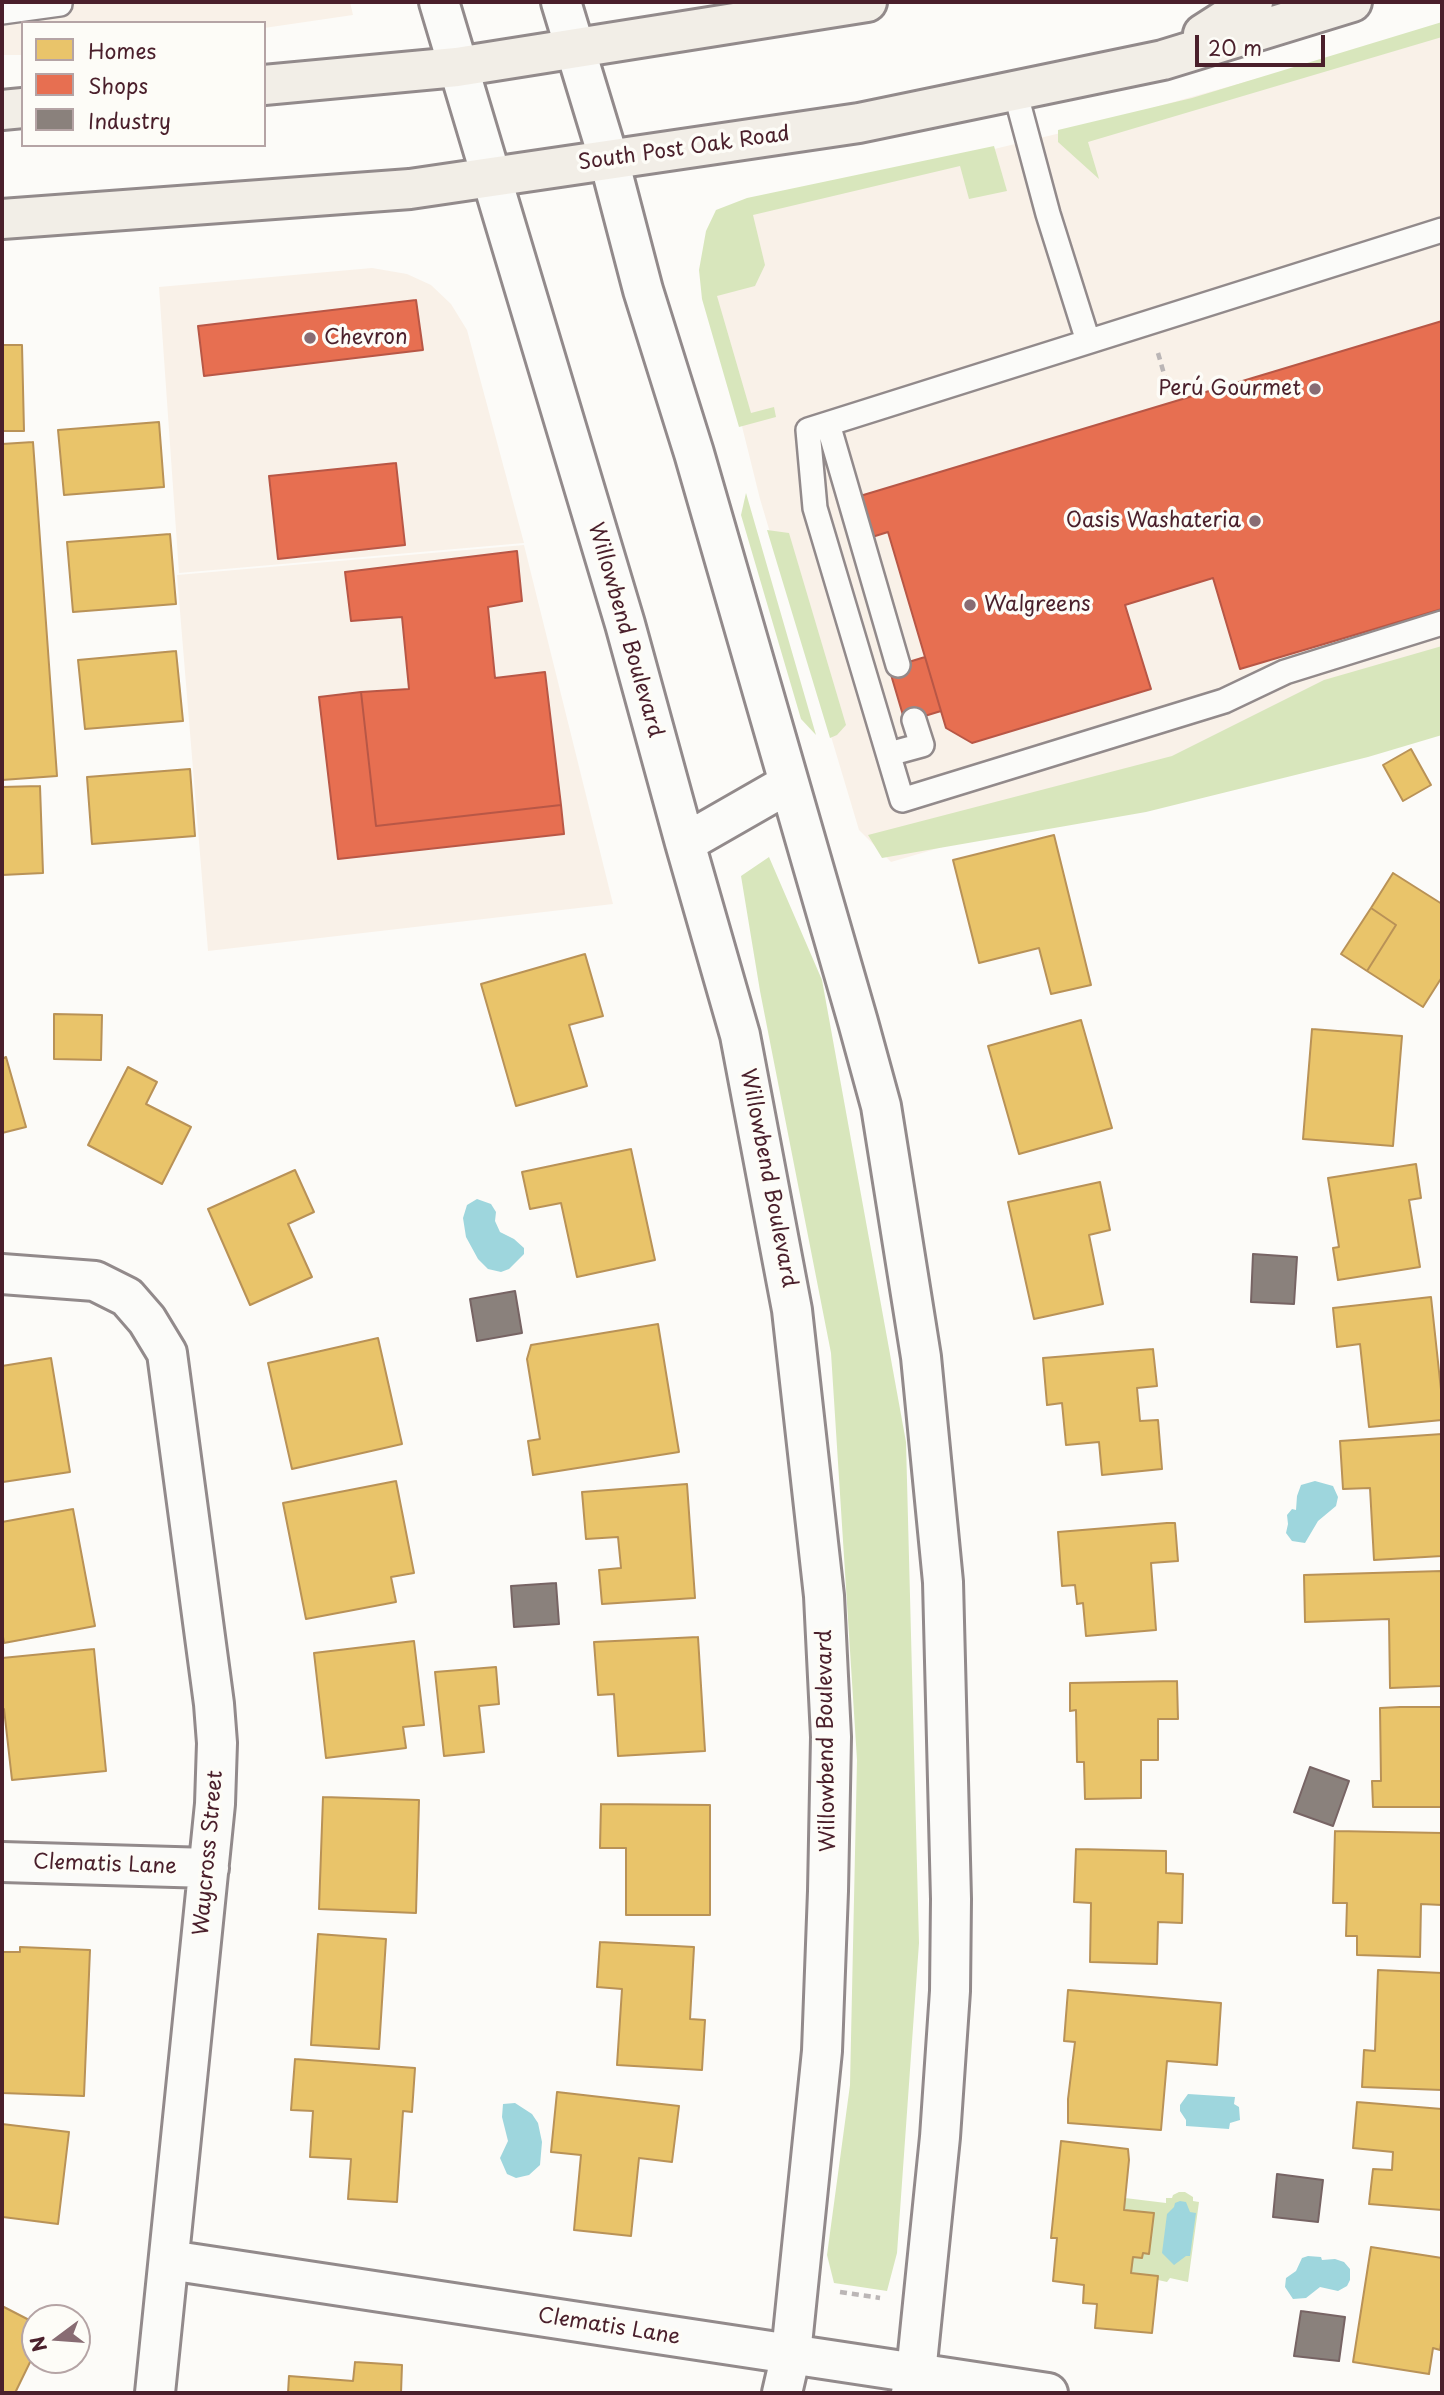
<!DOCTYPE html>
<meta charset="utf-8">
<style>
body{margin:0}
#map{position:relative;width:1444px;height:2395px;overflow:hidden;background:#fcfbf8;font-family:"Playpen Sans",sans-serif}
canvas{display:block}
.frame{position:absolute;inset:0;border:4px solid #4a1f2b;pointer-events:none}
.legend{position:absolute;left:21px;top:21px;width:245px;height:126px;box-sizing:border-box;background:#fdfcf7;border:2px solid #b5a4a5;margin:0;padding:9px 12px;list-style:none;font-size:21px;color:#4a1f2b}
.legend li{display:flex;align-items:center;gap:14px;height:35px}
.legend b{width:35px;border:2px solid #b5a4a5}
.north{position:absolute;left:21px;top:2304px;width:70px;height:70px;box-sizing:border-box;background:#fdfcf7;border:2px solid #b5a4a5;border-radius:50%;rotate:254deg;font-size:19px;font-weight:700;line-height:28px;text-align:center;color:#4a1f2b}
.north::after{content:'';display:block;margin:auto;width:24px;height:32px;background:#886c73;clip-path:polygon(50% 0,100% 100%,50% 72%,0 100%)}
.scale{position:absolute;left:1195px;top:35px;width:130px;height:32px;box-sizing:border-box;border:4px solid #4a1f2b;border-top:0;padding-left:9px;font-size:21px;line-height:24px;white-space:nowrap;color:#4a1f2b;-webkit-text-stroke:5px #fdfcf7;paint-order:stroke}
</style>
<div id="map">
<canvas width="1444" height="2395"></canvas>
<div class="frame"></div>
<ul class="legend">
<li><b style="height:19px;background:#e9c46a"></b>Homes</li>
<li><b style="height:19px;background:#e76f51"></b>Shops</li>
<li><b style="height:19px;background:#8a817c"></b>Industry</li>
</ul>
<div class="north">N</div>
<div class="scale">20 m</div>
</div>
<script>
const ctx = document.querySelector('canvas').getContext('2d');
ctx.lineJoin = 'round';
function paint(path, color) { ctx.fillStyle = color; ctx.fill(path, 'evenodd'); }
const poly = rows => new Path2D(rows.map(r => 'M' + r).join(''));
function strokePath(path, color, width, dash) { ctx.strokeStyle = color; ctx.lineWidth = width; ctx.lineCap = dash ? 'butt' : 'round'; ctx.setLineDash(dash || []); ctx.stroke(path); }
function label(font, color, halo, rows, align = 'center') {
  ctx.font = font + ' "Playpen Sans",sans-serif'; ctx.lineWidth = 7; ctx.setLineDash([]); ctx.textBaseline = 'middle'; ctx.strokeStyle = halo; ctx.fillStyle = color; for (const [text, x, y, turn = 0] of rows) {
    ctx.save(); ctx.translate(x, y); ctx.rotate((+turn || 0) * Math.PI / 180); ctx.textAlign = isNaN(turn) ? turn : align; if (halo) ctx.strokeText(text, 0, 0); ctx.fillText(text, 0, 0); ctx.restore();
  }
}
const built = poly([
 [2,2,350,2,353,15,264,28,264,23,23,23,23,55,2,55],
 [1442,27,1442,701,891,862,859,830,760,499,709,293,721,215,1073,130],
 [372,268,407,274,431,285,451,304,467,330,524,543,179,573,159,287],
 [524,545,613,904,208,951,177,575]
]);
const green = poly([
 [1442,22,1442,37,1088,142,1099,179,1058,142,1058,130,1192,98],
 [994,146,1007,191,969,199,960,166,753,215,765,265,755,286,717,296,751,413,774,407,776,417,739,427,702,299,699,270,706,231,716,210,747,198],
 [746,493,816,735,801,719,741,515],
 [767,530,789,533,846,725,837,735,830,738],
 [1442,646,1442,735,1368,757,1146,812,882,858,868,835,1172,756,1324,680],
 [769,857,822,980,906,1442,919,1943,897,2253,887,2291,834,2283,827,2255,850,2085,857,1760,831,1353,760,991,741,876],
 [1179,2192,1185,2192,1193,2197,1193,2201,1199,2202,1188,2282,1170,2278,1167,2282,1158,2280,1158,2276,1131,2273,1133,2257,1142,2258,1143,2253,1149,2254,1154,2214,1124,2210,1125,2198,1166,2203,1166,2198,1172,2198,1173,2195]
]);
const water = poly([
 [477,1199,491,1204,496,1212,495,1221,500,1232,514,1239,524,1248,524,1254,509,1269,501,1272,488,1269,478,1259,466,1237,463,1218,467,1205],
 [1315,1481,1333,1486,1338,1497,1336,1506,1318,1521,1305,1543,1292,1541,1286,1533,1288,1524,1287,1515,1292,1509,1296,1510,1297,1496,1301,1485],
 [1188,2094,1235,2097,1234,2104,1239,2107,1240,2120,1230,2123,1229,2129,1186,2126,1186,2120,1180,2111,1180,2105],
 [515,2103,532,2114,538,2123,542,2142,540,2165,529,2175,516,2178,507,2174,500,2158,508,2141,502,2117,503,2104],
 [1180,2201,1186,2202,1190,2212,1196,2213,1190,2256,1186,2256,1174,2265,1162,2253,1167,2214,1174,2207,1175,2203],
 [1308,2256,1321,2257,1322,2260,1335,2259,1344,2262,1350,2269,1350,2280,1347,2286,1338,2291,1320,2287,1306,2298,1293,2299,1285,2287,1286,2278,1296,2271,1302,2258]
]);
const homes = poly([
 [2,345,22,345,24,431,2,431,2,345],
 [159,422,164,487,64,495,58,430,159,422],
 [33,442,57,776,2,780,2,444,33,442],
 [170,534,176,604,73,612,67,542,170,534],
 [176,651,183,721,85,729,78,660,176,651],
 [1411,749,1431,785,1403,801,1383,765,1411,749],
 [190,769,195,836,92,844,87,777,190,769],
 [40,786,43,873,2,875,2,787,40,786],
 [1054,835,1091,985,1051,994,1039,948,979,963,953,860,1054,835],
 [1393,873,1442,904,1442,977,1423,1007,1367,971,1396,925,1371,908,1393,873],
 [1371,908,1396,925,1367,971,1341,954,1371,908],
 [585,954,603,1016,569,1025,587,1086,516,1106,481,984,585,954],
 [54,1014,102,1015,101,1060,54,1059,54,1014],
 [1081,1020,1112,1128,1019,1154,988,1046,1081,1020],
 [1312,1029,1402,1036,1393,1146,1303,1139,1312,1029],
 [6,1057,26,1127,2,1133,2,1059,6,1057],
 [128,1067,157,1082,146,1104,191,1127,162,1184,88,1145,128,1067],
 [631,1149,655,1260,577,1277,561,1203,530,1209,522,1172,631,1149],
 [1416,1164,1421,1198,1409,1200,1420,1267,1338,1280,1333,1248,1339,1247,1328,1178,1416,1164],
 [295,1170,314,1212,288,1224,312,1277,250,1305,208,1209,295,1170],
 [1100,1182,1110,1230,1089,1235,1103,1304,1034,1319,1008,1202,1100,1182],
 [1431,1297,1442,1399,1442,1420,1369,1427,1360,1344,1337,1347,1333,1308,1431,1297],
 [658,1324,679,1452,533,1475,528,1441,540,1439,527,1359,531,1345,658,1324],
 [378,1338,402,1444,292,1469,268,1363,378,1338],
 [1153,1349,1157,1386,1137,1388,1140,1421,1158,1420,1162,1469,1102,1475,1099,1442,1066,1445,1062,1403,1047,1405,1043,1358,1153,1349],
 [51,1358,70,1472,3,1482,2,1366,51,1358],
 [1442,1434,1442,1556,1374,1560,1370,1488,1343,1489,1340,1441,1442,1434],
 [396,1481,414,1573,391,1577,396,1602,306,1619,283,1503,396,1481],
 [687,1484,695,1598,602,1604,599,1570,621,1568,618,1537,586,1539,582,1492,687,1484],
 [73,1509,95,1626,4,1643,2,1631,2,1522,73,1509],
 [1167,1523,1175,1523,1178,1561,1151,1563,1156,1630,1086,1636,1083,1603,1077,1604,1075,1585,1062,1586,1058,1532,1167,1523],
 [1442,1571,1442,1686,1390,1688,1389,1619,1305,1622,1304,1575,1442,1571],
 [698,1637,705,1751,618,1756,614,1694,598,1695,594,1642,698,1637],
 [414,1641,424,1725,403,1727,406,1748,326,1758,314,1653,414,1641],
 [94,1649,106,1771,12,1780,4,1709,2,1710,2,1658,94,1649],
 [496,1667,499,1704,479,1706,484,1752,444,1756,435,1672,496,1667],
 [1177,1681,1178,1719,1158,1719,1158,1760,1141,1760,1141,1798,1085,1799,1084,1762,1077,1762,1076,1710,1070,1711,1070,1683,1177,1681],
 [1400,1707,1442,1707,1442,1807,1373,1807,1372,1781,1381,1781,1380,1708,1400,1707],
 [323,1797,419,1800,416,1913,319,1909,323,1797],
 [601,1804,710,1805,710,1915,626,1915,626,1848,600,1848,601,1804],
 [1335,1831,1442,1833,1442,1905,1421,1904,1420,1957,1357,1955,1357,1936,1346,1936,1347,1903,1333,1903,1335,1831],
 [1076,1849,1166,1851,1166,1873,1183,1874,1182,1923,1158,1922,1157,1964,1090,1962,1091,1903,1074,1902,1076,1849],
 [318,1934,386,1939,379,2049,311,2045,318,1934],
 [600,1942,694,1947,690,2019,705,2020,702,2070,617,2065,622,1989,597,1987,600,1942],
 [20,1947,90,1950,84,2096,2,2093,2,1952,20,1952,20,1947],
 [1378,1970,1442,1973,1442,2090,1362,2087,1364,2050,1375,2051,1378,1970],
 [1068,1990,1221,2003,1217,2065,1167,2061,1161,2130,1068,2123,1068,2099,1075,2042,1064,2041,1068,1990],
 [295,2059,415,2068,412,2112,403,2111,397,2202,348,2199,351,2159,310,2157,313,2111,291,2110,295,2059],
 [557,2092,679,2106,672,2162,639,2158,631,2236,574,2230,581,2155,551,2152,557,2092],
 [1357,2102,1442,2109,1442,2210,1369,2204,1373,2169,1392,2170,1393,2152,1353,2148,1357,2102],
 [2,2124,69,2132,58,2224,3,2217,2,2225,2,2124],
 [1061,2141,1128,2149,1129,2160,1124,2210,1154,2213,1149,2254,1143,2253,1142,2258,1133,2257,1131,2273,1158,2276,1152,2333,1095,2328,1097,2304,1083,2303,1084,2285,1053,2281,1057,2238,1051,2238,1061,2141],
 [1371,2247,1442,2258,1442,2334,1440,2350,1433,2348,1429,2374,1353,2362,1371,2247],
 [2,2306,35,2323,35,2352,15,2393,2,2393,2,2306],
 [355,2362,402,2365,401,2393,288,2393,289,2376,353,2381,355,2362]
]);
const shops = poly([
 [416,300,423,350,204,376,198,326,416,300],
 [1442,321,1442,609,1240,669,1213,578,1125,605,1151,689,972,743,946,728,888,532,872,537,860,496,1442,321],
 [396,463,405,545,278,559,269,476,396,463],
 [517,551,522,601,488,607,495,678,545,672,561,805,376,826,361,692,409,689,402,617,351,621,345,572,517,551],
 [925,657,941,711,905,722,889,668,925,657],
 [361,692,376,826,561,805,564,834,338,859,319,697,361,692]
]);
const industry = poly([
 [1253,1254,1297,1257,1294,1304,1251,1302,1253,1254],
 [515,1291,522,1333,477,1341,470,1299,515,1291],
 [556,1583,559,1624,514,1627,511,1586,556,1583],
 [1310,1767,1349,1781,1333,1826,1294,1812,1310,1767],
 [1277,2174,1323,2180,1318,2222,1273,2217,1277,2174],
 [1301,2311,1345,2317,1339,2361,1294,2356,1301,2311]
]);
const path = poly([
 [1158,353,1169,391],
 [840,2292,880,2298]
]);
const lane = poly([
 [2,12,60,4],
 [1015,91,1048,214,1088,341],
 [1442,230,808,430,815,508,902,800,1224,701,1285,672,1442,623],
 [828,424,898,665],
 [889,754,922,745,914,720]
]);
const street = poly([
 [2,1274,95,1281,127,1297,147,1320,167,1353,214,1704,217,1743,215,1804,155,2393],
 [2,1862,209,1868],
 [169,2260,1048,2393]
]);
const secondary = poly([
 [439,2,625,624,685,843,740,1035,792,1310,824,1596,831,1737,828,1891,822,2051,791,2354,782,2393],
 [561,2,609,160,643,290,694,453,858,1022,881,1106,921,1357,943,1582,951,1899,950,1991,940,2137,916,2373,911,2393],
 [685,843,788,784]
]);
const highway = poly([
 [1203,34,1253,2],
 [264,85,457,67,867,2],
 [2,110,23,108],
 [2,219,410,189,859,123,1163,60,1352,2]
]);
const markers = [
 [310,338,7,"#886c73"],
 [1315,389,7,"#886c73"],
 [1255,521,7,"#886c73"],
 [970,605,7,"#886c73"]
];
const streetNames = [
 ["South Post Oak Road",684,149,-8],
 ["Willowbend Boulevard",625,630,74],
 ["Willowbend Boulevard",768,1178,79],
 ["Willowbend Boulevard",827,1741,-91],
 ["Waycross Street",209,1853,-85],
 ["Clematis Lane",105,1865,2],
 ["Clematis Lane",609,2327,9]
];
const poiNames = [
 ["Chevron",324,338],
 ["Perú Gourmet",1301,389,"right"],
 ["Oasis Washateria",1241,521,"right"],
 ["Walgreens",984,605]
];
paint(built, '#f9f1e8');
paint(green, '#d8e6bc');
paint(water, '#9ed6dd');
paint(homes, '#e9c46a');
strokePath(homes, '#b99257', 2);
paint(shops, '#e76f51');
strokePath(shops, '#b85746', 2);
paint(industry, '#8a817c');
strokePath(industry, '#776464', 2);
strokePath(lane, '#928a8b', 28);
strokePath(street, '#928a8b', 44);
strokePath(secondary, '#928a8b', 44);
strokePath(highway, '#928a8b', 44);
strokePath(path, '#bbb6b6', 4.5, [7, 5]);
strokePath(lane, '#fbfbf9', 23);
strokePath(street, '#fbfbf9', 38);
strokePath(secondary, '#fbfbf9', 38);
strokePath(highway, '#f2eee7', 38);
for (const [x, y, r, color] of markers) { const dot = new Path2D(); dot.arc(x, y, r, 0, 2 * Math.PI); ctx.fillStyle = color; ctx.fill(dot); strokePath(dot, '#fdfcf7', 2.5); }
label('21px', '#4a1f2b', '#fdfcf7', streetNames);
label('21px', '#4a1f2b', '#fdfcf7', poiNames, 'left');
</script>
